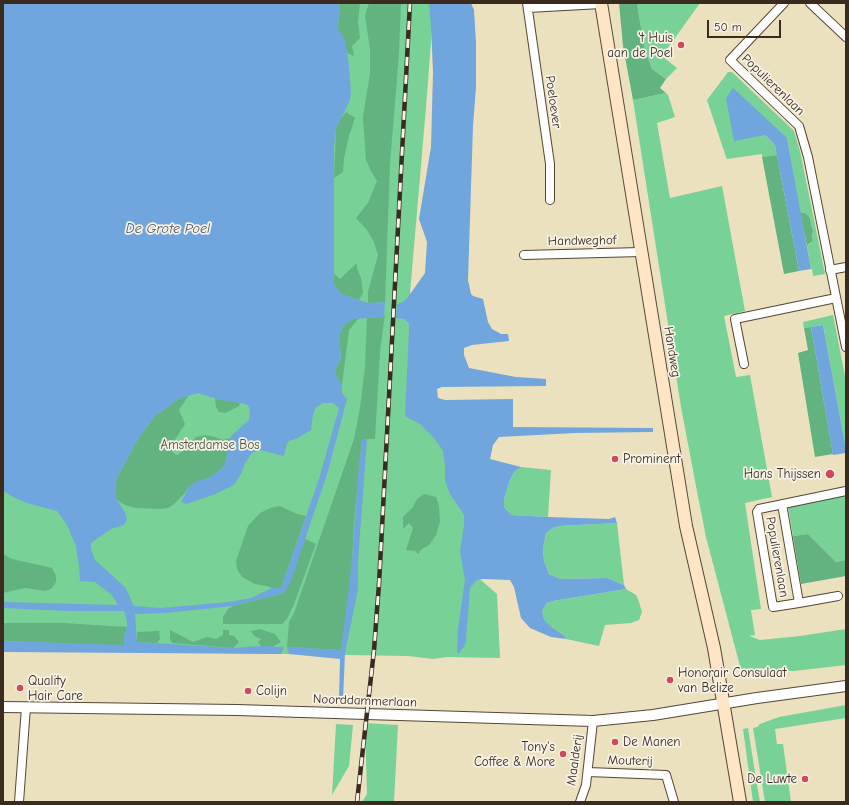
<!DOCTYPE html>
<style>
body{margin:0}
#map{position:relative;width:849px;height:805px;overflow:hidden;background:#ebe1bf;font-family:"Comic Neue",sans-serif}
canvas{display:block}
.frame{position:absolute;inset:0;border:4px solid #3b2a1e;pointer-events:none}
.scale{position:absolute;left:707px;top:20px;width:74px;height:18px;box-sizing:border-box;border:2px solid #3b2a1e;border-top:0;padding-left:5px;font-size:12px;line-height:14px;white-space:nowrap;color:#3b2a1e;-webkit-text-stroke:3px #f7f3e8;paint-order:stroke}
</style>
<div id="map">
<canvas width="849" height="805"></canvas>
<div class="frame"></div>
<div class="scale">50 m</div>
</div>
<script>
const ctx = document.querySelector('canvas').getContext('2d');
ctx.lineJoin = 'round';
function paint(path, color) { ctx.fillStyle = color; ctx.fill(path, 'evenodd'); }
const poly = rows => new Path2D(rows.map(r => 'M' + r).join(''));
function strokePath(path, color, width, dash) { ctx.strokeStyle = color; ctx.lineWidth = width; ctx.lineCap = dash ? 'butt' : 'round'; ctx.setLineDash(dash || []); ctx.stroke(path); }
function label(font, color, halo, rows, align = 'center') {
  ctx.font = font + ' "Comic Neue",sans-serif'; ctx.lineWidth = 3.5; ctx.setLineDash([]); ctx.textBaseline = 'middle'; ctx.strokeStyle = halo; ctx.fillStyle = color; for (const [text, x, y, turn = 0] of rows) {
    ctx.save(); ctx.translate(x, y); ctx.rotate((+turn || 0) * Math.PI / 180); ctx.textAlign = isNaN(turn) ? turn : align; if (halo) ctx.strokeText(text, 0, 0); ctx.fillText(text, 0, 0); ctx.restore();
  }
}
const green = poly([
 [3,3,434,3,426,107,409,305,404,319,409,324,409,330,418,422,453,450,470,530,468,569,497,594,500,658,447,657,433,659,408,656,158,652,3,647],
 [637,3,700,3,662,56,677,68,666,79,652,69,644,46],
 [728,72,732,72,794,131,800,151,825,274,813,276,812,269,811,269,807,246,810,244,813,236,813,231,811,224,805,213,800,212,787,138,765,135,775,145,777,155,762,157,762,154,727,159,726,157,707,100],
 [666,93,668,95,675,117,657,123,670,198,722,186,745,311,724,316,736,377,750,375,772,497,745,503,761,609,751,610,755,635,749,636,760,640,800,636,846,629,846,665,794,671,741,670,706,537,696,486,681,407,633,100],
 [833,315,846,381,846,449,823,325,804,328,803,322],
 [521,467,551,470,548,517,511,515,504,507,504,499,510,480,514,472],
 [846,495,846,560,836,562,808,534,793,536,788,506],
 [617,523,624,585,607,578,561,579,549,574,544,561,543,549,546,533,551,529,559,526],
 [626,589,636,595,639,602,642,612,639,620,631,623,605,625,599,646,566,639,565,636,550,626,544,619,542,611,547,603,553,601],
 [846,705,846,718,775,729,777,744,783,744,791,802,765,802,753,728,757,727,760,724,779,717],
 [365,723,398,725,394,802,362,802,367,794],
 [336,724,353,725,349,766,332,795],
 [748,728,756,779,760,802,753,802,743,729]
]);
const forest = poly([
 [340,3,360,3,358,22,360,38,352,46,354,56,347,53,344,38,338,30],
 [369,3,401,3,399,53,390,164,385,302,368,303,368,292,378,255,374,242,367,230,356,218,368,203,377,181,371,171,366,160,363,117,370,73,370,49,365,16],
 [619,3,637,3,644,46,652,69,666,79,660,88,666,93,633,100,623,46],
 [346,112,355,118,349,136,344,158,343,172,334,178,336,129,340,120],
 [777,155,799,271,784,274,762,157],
 [800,212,805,213,809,217,813,231,812,241,807,246],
 [357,263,357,269,361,278,363,293,359,300,341,294,334,284,334,274,340,279],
 [385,314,380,351,375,439,362,439,354,522,351,583,341,650,287,647,289,622,294,613,354,439,360,408,365,368,367,318,384,317],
 [359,318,349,330,342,385,336,376,335,369,340,362,341,355,339,336,343,326,353,319],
 [811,327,833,454,815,457,798,353,808,350,804,328],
 [189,395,179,410,185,424,171,446,172,452,177,455,183,451,196,437,205,435,215,437,223,440,231,438,226,460,224,466,211,477,195,482,189,487,184,494,174,504,168,508,160,509,136,508,125,505,117,500,115,490,117,478,138,439,155,416,180,398],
 [215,398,217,399,240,402,239,406,225,413,219,412,216,407],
 [424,494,436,497,439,506,440,522,436,535,429,545,422,549,418,554,415,551,406,550,413,528,409,523,403,529,403,517,413,507,417,499],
 [280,506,297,514,306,516,281,588,272,588,267,586,255,584,242,577,237,569,236,561,248,526,260,513,270,508],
 [808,534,836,562,846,560,846,576,801,584,793,536],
 [305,539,316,544,294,604,287,619,282,624,223,624,223,617,228,609,233,606,284,593],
 [3,554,12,559,52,568,56,576,56,582,52,588,46,591,25,588,3,593],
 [3,623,63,623,127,627,124,638,124,645,107,645,3,641],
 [260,629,275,634,281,642,272,647,261,646,258,642,261,639,254,636,251,631],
 [170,630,193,642,207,637,216,639,223,635,223,630,229,630,229,635,234,636,239,642,233,648,172,643,170,639],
 [159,631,160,639,157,643,137,642,137,632]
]);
const water = poly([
 [3,3,340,3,338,29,344,38,348,57,351,92,350,100,336,129,334,147,334,284,341,294,368,303,385,302,384,317,353,319,343,326,339,336,341,355,340,362,335,369,336,376,342,385,342,393,347,399,328,471,290,584,284,593,233,606,165,613,135,614,137,642,233,648,261,646,284,647,281,654,3,652,3,641,124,645,124,638,127,627,127,621,124,611,69,611,3,608,3,602,118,605,112,595,95,582,80,581,79,567,76,546,67,525,57,511,27,503,15,498,3,491],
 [198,393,217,399,246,404,249,407,250,413,249,420,231,436,226,460,224,466,211,477,195,482,189,487,181,502,186,504,213,495,234,485,241,474,245,463,252,453,260,450,283,456,285,452,286,446,289,441,298,438,311,430,313,415,316,407,323,403,333,403,339,408,320,476,281,588,272,588,251,598,229,602,161,608,134,606,125,587,95,560,91,549,91,543,111,529,124,525,127,519,125,512,117,500,115,490,117,478,138,439,155,416,169,406,180,398],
 [429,3,471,3,474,10,476,43,476,87,473,126,468,280,471,294,473,296,483,299,488,322,492,329,501,334,508,334,509,341,472,345,464,348,464,355,469,368,516,377,546,379,546,386,442,387,437,389,438,398,445,400,513,399,513,427,653,428,653,432,575,433,499,437,493,445,490,459,521,467,514,472,510,480,504,499,504,507,511,515,548,517,609,519,615,517,617,523,559,526,551,529,546,533,543,549,544,561,549,574,561,579,607,578,624,585,626,589,553,601,547,603,542,611,544,619,550,626,565,636,566,639,551,637,530,628,521,618,514,587,510,580,483,579,477,580,470,588,466,640,465,645,459,653,457,653,458,629,465,580,460,551,464,525,464,515,449,492,445,480,445,465,443,451,435,439,420,424,405,416,409,330,409,324,404,319,396,318,397,304,403,302,408,297,425,273,427,242,419,219,431,147,433,72,431,26],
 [733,88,787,138,811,269,799,271,775,145,765,135,734,141,726,98],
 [823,325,846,449,846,453,833,455,811,327],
 [362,439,367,439,358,561,358,589,345,653,343,700,339,697,340,659,289,654,287,647,341,650,352,561,358,475]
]);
const minor = poly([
 [527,3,550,164,550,200],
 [784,3,730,60,799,126,808,157,846,347],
 [810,3,846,37],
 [528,8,601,4],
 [524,255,641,252],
 [830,270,846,267],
 [744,364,735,319,836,298],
 [782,504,799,603,773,607,757,512,759,509,846,491],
 [799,603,838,596],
 [588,772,666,775,674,802],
 [19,802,26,707],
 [580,802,586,785,593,721]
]);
const tertiary = poly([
 [3,707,237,710,593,721,653,715,757,698,846,686]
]);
const secondary = poly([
 [601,3,686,526,714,648,740,802]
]);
const rail = poly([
 [357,802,374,650,379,584,410,3]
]);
const markers = [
 [681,45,4,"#d1495b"],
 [615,459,4,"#d1495b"],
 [830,474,5,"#d1495b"],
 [670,680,4,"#d1495b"],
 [20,688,4,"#d1495b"],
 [248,691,4,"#d1495b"],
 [615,742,4,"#d1495b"],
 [563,754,4,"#d1495b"],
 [805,779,4,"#d1495b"]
];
const poiNames = [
 ["'t Huis",673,38,"right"],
 ["aan de Poel",673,53,"right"],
 ["Prominent",623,459],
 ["Hans Thijssen",821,474,"right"],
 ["Honorair Consulaat",678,673],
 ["van Belize",678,688],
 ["Quality",28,681],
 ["Hair Care",28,696],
 ["Colijn",256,691],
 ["De Manen",623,742],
 ["Tony's",555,747,"right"],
 ["Coffee & More",555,762,"right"],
 ["De Luwte",797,779,"right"]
];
const streetNames = [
 ["Populierenlaan",773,85,44],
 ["Poeloever",553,102,82],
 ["Handweghof",582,241,-1],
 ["Handweg",672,352,81],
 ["Populierenlaan",777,557,80],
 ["Noorddammerlaan",365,701,2],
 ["Maalderij",575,760,-82],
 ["Mouterij",630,761,2]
];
const parkNames = [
 ["Amsterdamse Bos",210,445]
];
const waterNames = [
 ["De Grote Poel",168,229]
];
paint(green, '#78d197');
paint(forest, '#62b380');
paint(water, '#71a5dd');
strokePath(minor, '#554536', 10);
strokePath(tertiary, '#554536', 12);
strokePath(secondary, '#554536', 14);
strokePath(minor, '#fff', 8);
strokePath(tertiary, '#fff', 10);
strokePath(secondary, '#fde5c5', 12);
strokePath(rail, '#3b2a1e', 4.5);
strokePath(rail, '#f7f3e8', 3, [9]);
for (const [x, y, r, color] of markers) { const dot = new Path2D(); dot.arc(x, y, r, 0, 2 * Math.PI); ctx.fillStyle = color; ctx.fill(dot); strokePath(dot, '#f7f3e8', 1.5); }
label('13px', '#3b2a1e', '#f7f3e8', poiNames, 'left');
label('13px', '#3b2a1e', '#f7f3e8', streetNames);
label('13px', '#4a543c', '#f7f3e8', parkNames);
label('italic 14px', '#4e5561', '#f7f3e8', waterNames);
</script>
